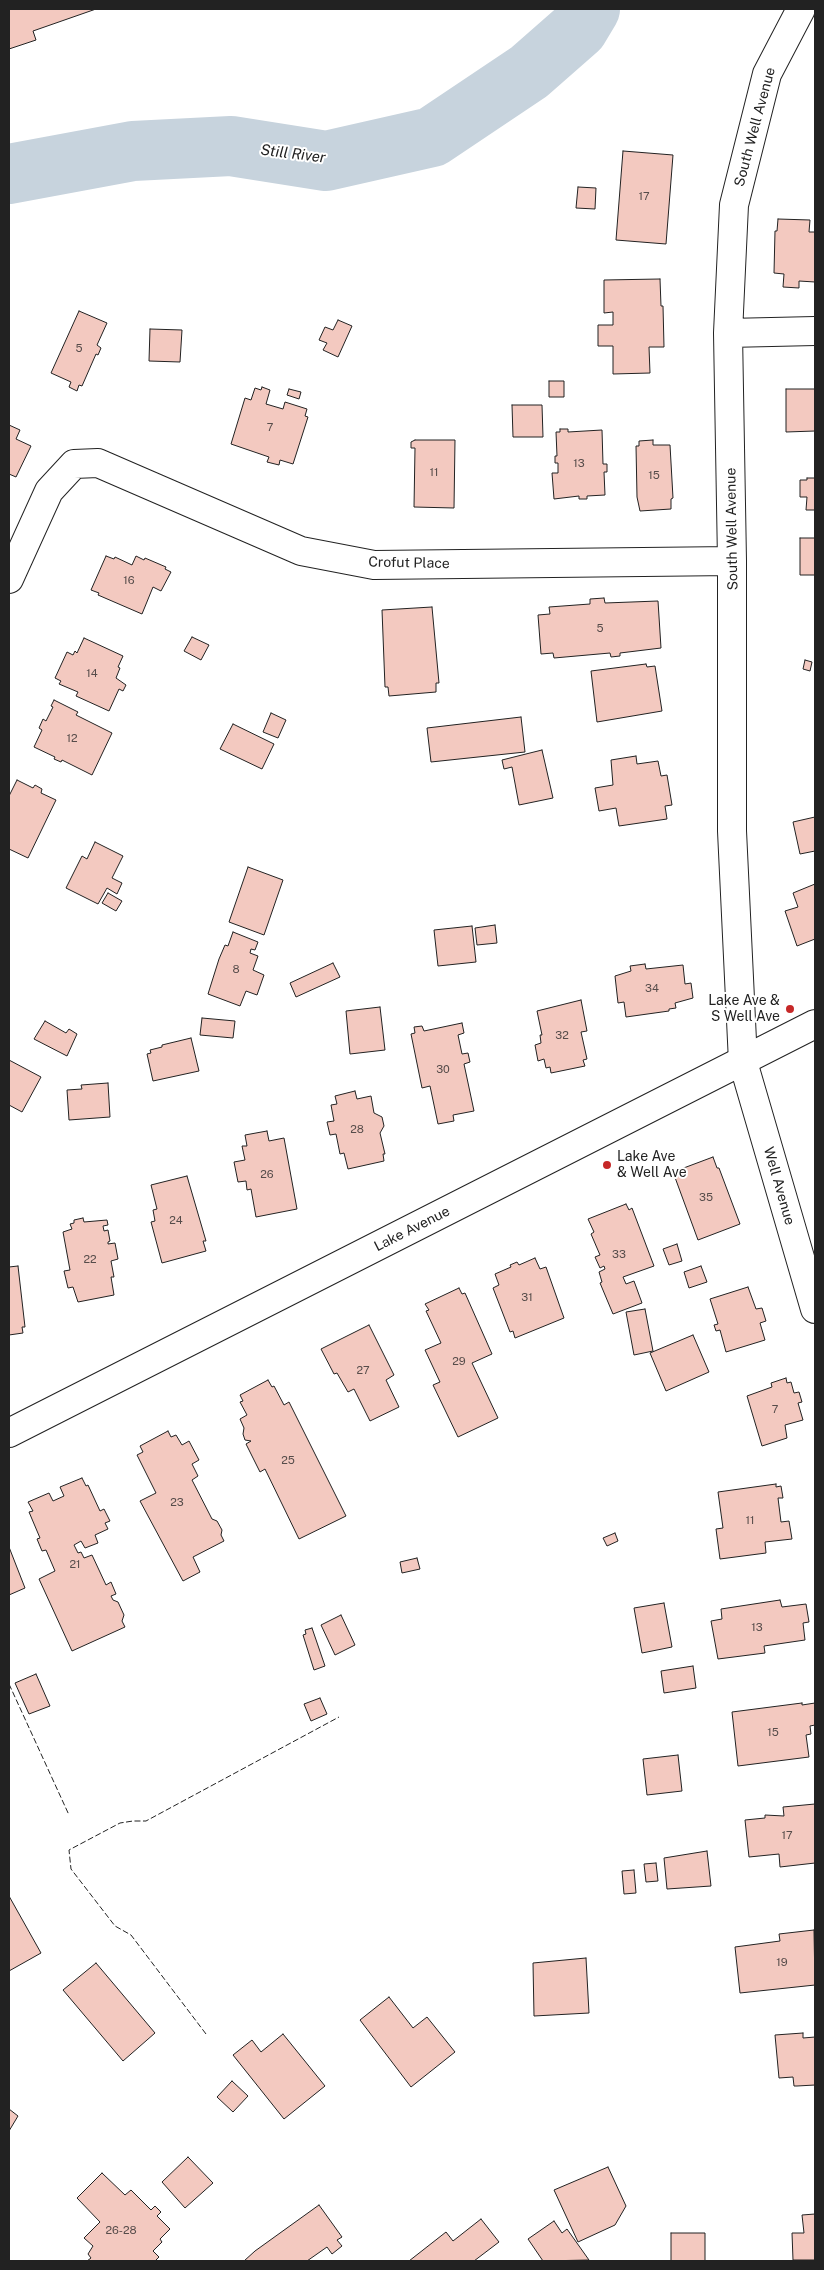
<!DOCTYPE html>
<style>
body{margin:0}
#map{position:relative;width:824px;height:2270px;overflow:hidden;background:#fff;font-family:"Public Sans",sans-serif}
canvas{display:block}
.frame{position:absolute;inset:0;border:10px solid #222;pointer-events:none}
</style>
<div id="map">
<canvas width="824" height="2270"></canvas>
<div class="frame"></div>
</div>
<script>
const ctx = document.querySelector('canvas').getContext('2d');
ctx.lineJoin = 'round';
const poly = rows => new Path2D(rows.map(r => 'M' + r).join(''));
function strokePath(path, color, width, dash) { ctx.strokeStyle = color; ctx.lineWidth = width; ctx.lineCap = dash ? 'butt' : 'round'; ctx.setLineDash(dash || []); ctx.stroke(path); }
function paint(path, color) { ctx.fillStyle = color; ctx.fill(path, 'evenodd'); }
function label(font, color, halo, rows, align = 'center') {
  ctx.font = font + ' "Public Sans",sans-serif'; ctx.lineWidth = 4; ctx.setLineDash([]); ctx.textBaseline = 'middle'; ctx.strokeStyle = halo; ctx.fillStyle = color; for (const [text, x, y, turn = 0] of rows) {
    ctx.save(); ctx.translate(x, y); ctx.rotate((+turn || 0) * Math.PI / 180); ctx.textAlign = isNaN(turn) ? turn : align; if (halo) ctx.strokeText(text, 0, 0); ctx.fillText(text, 0, 0); ctx.restore();
  }
}
const river = poly([
 [9,174,133,151,231,146,326,161,432,137,529,72,578,29,590,9]
]);
const building = poly([
 [9,9,96,9,33,31,36,40,9,49,9,9],
 [623,151,673,155,666,244,616,240,623,151],
 [578,187,596,188,595,209,576,208,578,187],
 [778,219,810,220,809,232,815,232,815,282,799,281,799,288,783,287,784,274,774,273,775,231,777,231,778,219],
 [660,279,661,306,663,306,664,347,649,347,650,373,613,374,613,346,598,346,598,325,613,325,613,312,604,313,604,280,660,279],
 [79,311,107,323,97,345,101,348,98,355,96,354,82,386,79,385,77,391,69,387,71,382,51,373,79,311],
 [338,320,352,326,338,357,323,350,327,343,319,340,325,327,333,330,338,320],
 [150,329,182,330,180,362,149,361,150,329],
 [549,381,564,381,564,397,549,397,549,381],
 [262,387,270,390,266,404,283,409,285,402,307,409,305,416,308,417,293,464,280,460,279,465,267,462,269,457,231,444,245,398,251,400,255,388,261,390,262,387],
 [289,389,301,392,299,399,287,395,289,389],
 [786,389,815,389,815,431,786,432,786,389],
 [512,405,542,405,543,437,513,437,512,405],
 [9,425,20,430,16,439,31,446,16,477,9,474,9,425],
 [560,429,568,429,568,432,602,430,603,464,607,464,607,472,604,472,605,495,587,496,587,499,579,499,579,496,554,499,552,473,558,473,558,463,555,463,555,456,557,456,556,432,560,432,560,429],
 [415,440,455,440,454,508,414,507,415,448,411,448,411,442,415,440],
 [653,440,653,445,670,445,673,498,671,499,671,509,640,511,637,497,636,446,639,446,639,441,653,440],
 [807,478,815,478,815,510,806,510,807,497,800,497,800,480,807,480,807,478],
 [800,538,815,538,815,575,800,575,800,538],
 [106,556,114,559,115,557,132,565,136,556,144,560,145,558,166,567,165,569,171,572,161,591,153,587,142,614,98,595,99,593,91,590,106,556],
 [604,598,605,603,658,601,661,648,620,653,620,656,611,657,610,653,554,658,553,653,541,654,538,615,550,614,549,607,590,604,590,599,604,598],
 [432,607,439,683,436,683,436,692,389,696,388,687,385,687,382,610,432,607],
 [192,637,209,645,201,660,184,651,192,637],
 [84,638,123,656,118,667,120,668,116,678,126,685,123,691,119,689,109,711,76,696,78,692,59,684,61,681,55,678,67,652,73,655,75,651,77,653,84,638],
 [805,660,812,662,810,671,803,669,805,660],
 [646,664,647,667,655,666,662,711,597,722,591,671,646,664],
 [54,700,78,712,76,715,112,733,92,775,62,760,61,762,54,759,55,757,34,747,42,730,39,728,43,719,46,721,53,707,51,706,54,700],
 [271,713,286,720,278,738,263,732,271,713],
 [521,717,525,752,431,762,427,728,521,717],
 [233,724,274,744,262,769,220,749,233,724],
 [542,750,553,798,519,805,512,767,504,769,502,760,542,750],
 [636,756,637,764,658,761,661,776,667,775,672,805,665,806,667,819,619,826,616,808,599,811,595,788,613,785,611,760,636,756],
 [17,780,33,788,35,785,42,789,41,793,56,800,28,858,9,849,9,796,17,780],
 [815,817,815,851,800,854,793,822,815,817],
 [95,842,123,856,112,878,122,883,117,894,107,888,98,904,66,888,82,856,87,859,95,842],
 [248,867,283,880,264,935,229,922,248,867],
 [815,884,815,939,797,946,785,911,798,907,793,893,815,884],
 [108,893,122,901,116,911,102,903,108,893],
 [495,925,497,943,477,945,475,928,495,925],
 [472,926,476,962,438,966,434,930,472,926],
 [233,932,258,942,255,950,251,949,250,953,258,956,253,970,264,975,257,995,246,991,240,1006,208,994,219,959,225,945,228,946,233,932],
 [333,963,340,977,296,997,290,983,333,963],
 [645,964,646,969,683,965,685,984,691,983,693,998,675,1003,676,1008,669,1009,669,1011,626,1017,624,1002,618,1003,615,976,631,971,630,966,645,964],
 [581,1000,587,1031,581,1032,587,1059,583,1060,585,1066,551,1073,550,1067,546,1068,544,1059,538,1061,535,1045,541,1043,540,1035,542,1035,537,1011,581,1000],
 [380,1007,385,1050,350,1054,346,1011,380,1007],
 [202,1018,235,1021,233,1038,200,1035,202,1018],
 [45,1021,66,1033,69,1029,77,1034,67,1056,34,1039,45,1021],
 [462,1023,464,1033,458,1035,462,1054,468,1053,470,1062,464,1064,474,1111,453,1115,454,1121,438,1124,430,1086,422,1088,411,1034,415,1033,414,1027,422,1026,424,1031,462,1023],
 [191,1038,199,1071,153,1081,147,1054,151,1053,150,1050,162,1047,162,1045,191,1038],
 [9,1060,41,1077,22,1112,9,1105,9,1060],
 [108,1083,110,1117,69,1120,67,1090,82,1089,81,1085,108,1083],
 [355,1091,357,1099,371,1096,374,1113,382,1117,384,1126,380,1133,385,1154,383,1154,384,1161,348,1169,344,1153,340,1154,336,1134,330,1135,327,1122,334,1121,331,1105,337,1104,335,1096,355,1091],
 [267,1131,269,1141,284,1138,297,1209,256,1217,251,1189,247,1190,246,1181,238,1182,234,1162,245,1160,242,1146,247,1146,245,1135,267,1131],
 [713,1157,717,1168,719,1168,740,1224,698,1240,673,1172,713,1157],
 [187,1176,206,1241,203,1241,206,1251,162,1263,151,1222,155,1221,153,1210,157,1209,151,1185,187,1176],
 [626,1204,629,1210,632,1208,654,1266,623,1277,626,1284,634,1281,642,1303,613,1314,600,1283,602,1282,599,1272,605,1269,604,1266,600,1268,595,1257,600,1255,591,1234,594,1232,588,1219,626,1204],
 [83,1218,84,1222,107,1220,108,1225,103,1226,104,1231,108,1230,110,1241,108,1242,108,1244,115,1243,118,1259,111,1261,114,1277,111,1277,114,1295,78,1302,73,1287,68,1288,64,1271,70,1270,63,1232,72,1229,70,1224,74,1223,74,1220,83,1218],
 [677,1244,682,1261,669,1265,663,1249,677,1244],
 [535,1258,540,1269,546,1267,564,1318,515,1338,513,1331,510,1332,493,1288,499,1285,495,1274,511,1267,510,1265,517,1262,519,1265,535,1258],
 [18,1266,25,1327,22,1327,23,1333,9,1335,9,1267,18,1266],
 [701,1266,707,1282,689,1288,684,1272,701,1266],
 [748,1287,756,1309,762,1308,766,1321,760,1323,765,1340,726,1352,720,1330,716,1331,714,1325,718,1324,710,1299,748,1287],
 [459,1288,462,1294,465,1293,492,1354,472,1363,498,1418,458,1437,433,1385,440,1382,425,1350,441,1343,426,1311,429,1310,425,1304,459,1288],
 [645,1309,653,1351,634,1355,626,1312,645,1309],
 [369,1325,394,1375,386,1380,399,1407,370,1421,354,1389,348,1392,337,1373,334,1374,321,1349,369,1325],
 [693,1335,709,1372,666,1391,650,1353,693,1335],
 [786,1378,787,1383,791,1382,794,1393,799,1392,802,1402,798,1403,803,1420,785,1425,787,1438,762,1446,747,1396,772,1387,771,1383,786,1378],
 [268,1380,272,1387,274,1386,284,1405,289,1402,346,1516,299,1539,265,1469,260,1472,246,1444,251,1441,245,1440,243,1434,244,1428,240,1419,247,1415,240,1402,243,1401,240,1395,268,1380],
 [168,1431,171,1437,176,1435,182,1445,189,1441,199,1460,192,1464,198,1476,192,1480,212,1519,217,1521,222,1530,221,1535,224,1541,193,1557,200,1572,183,1581,140,1501,156,1493,137,1455,143,1452,140,1446,168,1431],
 [82,1478,86,1486,88,1485,100,1511,104,1509,110,1521,105,1523,108,1529,95,1535,98,1543,85,1548,81,1541,74,1545,78,1553,81,1552,84,1558,92,1555,106,1585,111,1582,116,1594,111,1596,113,1600,118,1602,124,1615,122,1621,125,1627,72,1651,39,1579,55,1571,46,1550,42,1551,37,1539,40,1538,29,1512,33,1511,28,1502,49,1493,53,1501,64,1496,60,1487,82,1478],
 [776,1484,776,1487,781,1486,783,1498,778,1498,781,1522,789,1521,792,1539,765,1542,766,1553,720,1559,716,1529,723,1528,718,1492,776,1484],
 [615,1533,618,1541,607,1546,603,1538,615,1533],
 [9,1547,25,1588,9,1595,9,1547],
 [417,1558,420,1569,402,1573,400,1562,417,1558],
 [780,1600,782,1607,806,1604,809,1622,803,1623,805,1640,764,1646,765,1653,718,1659,711,1621,722,1619,721,1609,780,1600],
 [664,1603,672,1647,642,1653,634,1608,664,1603],
 [341,1615,355,1645,335,1655,321,1625,341,1615],
 [312,1628,325,1666,314,1670,303,1635,306,1634,305,1630,312,1628],
 [693,1666,696,1688,664,1693,661,1671,693,1666],
 [36,1674,50,1706,29,1714,15,1683,36,1674],
 [320,1698,327,1714,311,1721,304,1704,320,1698],
 [802,1703,802,1705,815,1703,815,1725,810,1726,811,1734,806,1735,809,1757,738,1766,732,1712,802,1703],
 [678,1755,682,1791,647,1795,643,1759,678,1755],
 [815,1804,815,1863,780,1867,779,1854,749,1857,745,1820,765,1818,765,1815,784,1816,783,1807,815,1804],
 [707,1851,711,1886,667,1889,664,1858,707,1851],
 [656,1863,658,1881,646,1882,644,1864,656,1863],
 [634,1870,636,1893,624,1894,622,1871,634,1870],
 [9,1896,41,1953,9,1971,9,1896],
 [814,1930,815,1985,740,1993,735,1947,780,1941,779,1934,814,1930],
 [586,1958,589,2013,534,2016,533,1963,586,1958],
 [96,1963,155,2033,123,2061,63,1990,96,1963],
 [389,1997,413,2028,427,2017,455,2052,411,2087,360,2020,389,1997],
 [803,2033,803,2038,815,2037,815,2085,797,2086,794,2086,793,2077,779,2078,775,2035,803,2033],
 [283,2034,325,2086,284,2119,233,2055,252,2040,261,2052,283,2034],
 [232,2081,248,2096,233,2112,217,2097,232,2081],
 [9,2109,18,2116,9,2131,9,2109],
 [188,2157,213,2183,185,2208,162,2182,188,2157],
 [608,2167,626,2206,615,2225,578,2242,554,2190,608,2167],
 [102,2173,125,2195,131,2190,151,2210,155,2206,161,2212,157,2216,170,2229,160,2239,162,2242,153,2251,159,2257,155,2261,87,2261,91,2258,88,2254,93,2246,84,2238,100,2222,77,2198,102,2173],
 [319,2205,342,2237,337,2240,342,2246,332,2254,327,2247,307,2261,244,2261,255,2251,319,2205],
 [815,2214,815,2260,793,2260,792,2233,804,2233,802,2215,815,2214],
 [481,2219,499,2242,474,2261,409,2261,446,2232,453,2241,481,2219],
 [554,2221,562,2233,567,2229,589,2260,543,2261,528,2239,554,2221],
 [671,2233,705,2233,705,2261,671,2261,671,2233]
]);
const minor = poly([
 [801,9,767,74,734,205,728,333,732,561,732,831,743,1062,815,1309],
 [728,333,815,331],
 [9,579,49,491,74,464,98,463,301,551,374,565,732,561]
]);
const major = poly([
 [9,1433,815,1024]
]);
const fence = poly([
 [9,1684,69,1815],
 [206,2034,131,1935,115,1926,71,1869,69,1850,120,1823,133,1821,146,1821,339,1717]
]);
const markers = [
 [790,1009,5,"#c62828"],
 [607,1165,5,"#c62828"]
];
const numberNames = [
 ["17",644,197],
 ["5",79,349],
 ["7",270,428],
 ["13",579,464],
 ["11",434,473],
 ["15",654,476],
 ["16",129,581],
 ["5",600,629],
 ["14",92,674],
 ["12",72,739],
 ["8",236,970],
 ["34",652,989],
 ["32",562,1036],
 ["30",443,1070],
 ["28",357,1130],
 ["26",267,1175],
 ["35",706,1198],
 ["24",176,1221],
 ["33",619,1255],
 ["22",90,1260],
 ["31",527,1298],
 ["29",459,1362],
 ["27",363,1371],
 ["7",775,1410],
 ["25",288,1461],
 ["23",177,1503],
 ["11",750,1521],
 ["21",75,1565],
 ["13",757,1628],
 ["15",773,1733],
 ["17",787,1836],
 ["19",782,1963],
 ["26-28",121,2231]
];
const streetNames = [
 ["South Well Avenue",755,127,-75],
 ["South Well Avenue",732,529,-91],
 ["Crofut Place",409,563,1],
 ["Well Avenue",779,1186,74],
 ["Lake Avenue",412,1229,-27]
];
const poiNames = [
 ["Lake Ave &",780,1001],
 ["S Well Ave",780,1017],
 ["Lake Ave",617,1157,"left"],
 ["& Well Ave",617,1173,"left"]
];
const waterNames = [
 ["Still River",293,154,7]
];
strokePath(river, '#c7d3dd', 60);
paint(building, '#f3c9c0');
strokePath(building, '#222', 1);
strokePath(minor, '#222', 30);
strokePath(major, '#222', 30);
strokePath(minor, '#fff', 28);
strokePath(major, '#fff', 28);
strokePath(fence, '#222', 1, [6, 2.5]);
for (const [x, y, r, color] of markers) { const dot = new Path2D(); dot.arc(x, y, r, 0, 2 * Math.PI); ctx.fillStyle = color; ctx.fill(dot); strokePath(dot, '#fff', 2); }
label('11px', '#564c4a', null, numberNames);
label('14px', '#222', '#fff', streetNames);
label('14px', '#222', '#fff', poiNames, 'right');
label('italic 15px', '#222', '#fff', waterNames);
</script>
